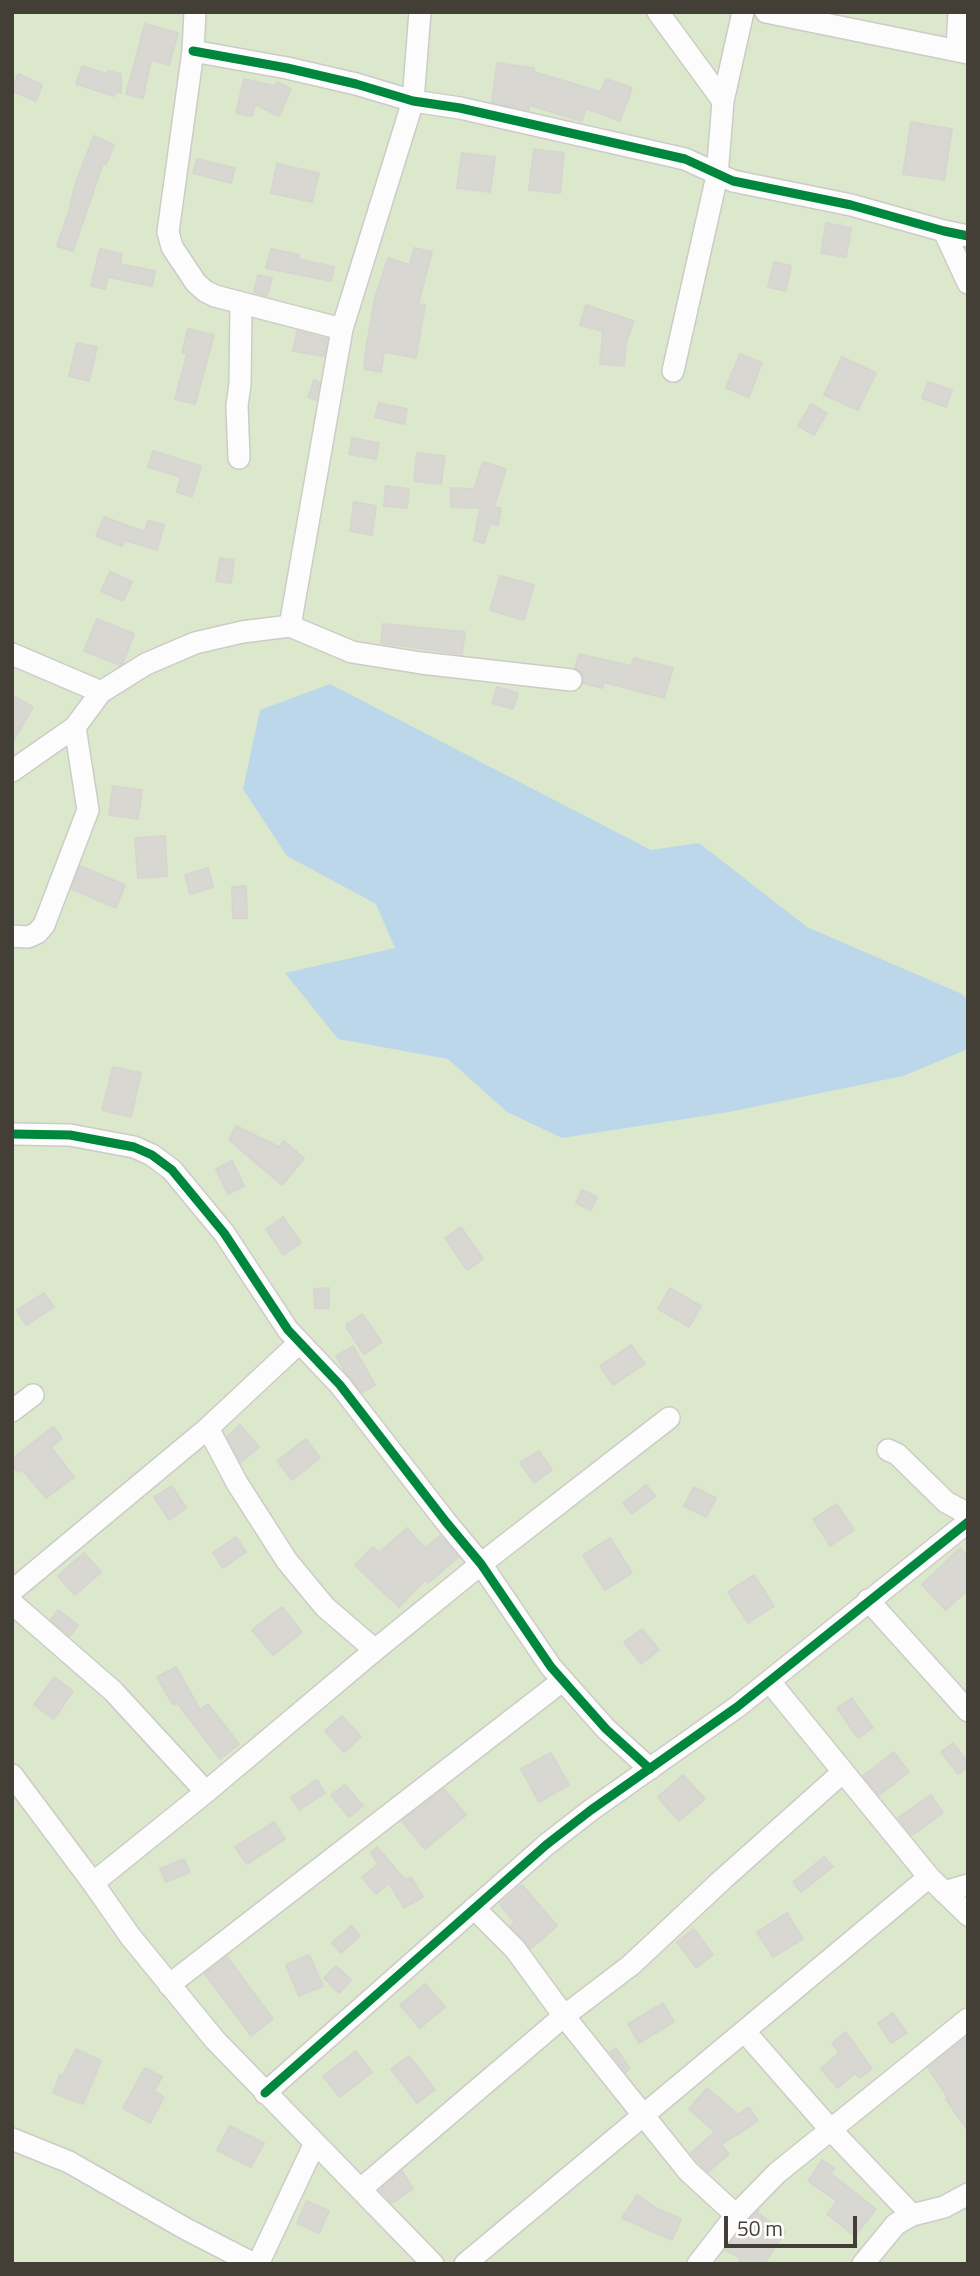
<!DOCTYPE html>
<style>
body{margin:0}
#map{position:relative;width:980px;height:2276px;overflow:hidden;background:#efeeea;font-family:"Titillium Web",sans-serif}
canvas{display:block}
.frame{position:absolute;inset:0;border:14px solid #443f36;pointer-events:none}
.scale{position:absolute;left:724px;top:2216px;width:133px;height:32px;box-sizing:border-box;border:4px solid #443f36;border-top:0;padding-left:9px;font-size:21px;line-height:24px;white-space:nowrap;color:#443f36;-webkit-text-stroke:5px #fff;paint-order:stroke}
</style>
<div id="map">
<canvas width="980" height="2276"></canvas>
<div class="frame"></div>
<div class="scale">50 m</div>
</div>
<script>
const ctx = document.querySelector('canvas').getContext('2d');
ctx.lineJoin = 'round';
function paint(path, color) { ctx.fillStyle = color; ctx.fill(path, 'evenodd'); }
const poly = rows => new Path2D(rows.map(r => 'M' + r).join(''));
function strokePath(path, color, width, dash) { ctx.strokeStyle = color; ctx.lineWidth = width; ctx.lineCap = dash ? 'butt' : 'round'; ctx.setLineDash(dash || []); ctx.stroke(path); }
const green = poly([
 [12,12,968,12,968,2264,12,2264]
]);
const water = poly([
 [330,684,651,850,699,843,807,927,962,994,968,1000,968,1049,903,1076,729,1112,562,1138,507,1112,448,1059,338,1039,285,973,395,948,376,904,287,856,243,789,260,710]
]);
const building = poly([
 [145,24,178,33,169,65,151,60,143,98,126,94,145,24],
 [497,63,534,68,534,72,601,92,606,79,632,88,620,121,586,108,582,121,529,105,529,110,492,102,497,63],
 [82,66,107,74,108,71,121,74,121,93,115,92,114,96,76,84,82,66],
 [18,74,42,85,36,101,12,91,18,74],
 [244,79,275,86,277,82,291,89,279,116,255,104,252,116,236,113,244,79],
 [911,122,952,129,944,180,903,174,911,122],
 [94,136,114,145,106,164,103,163,73,251,57,246,70,208,75,184,94,136],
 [534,149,564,153,560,193,529,190,534,149],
 [462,153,495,157,490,192,457,188,462,153],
 [197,159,235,168,231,183,193,173,197,159],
 [277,164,319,173,312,202,271,193,277,164],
 [826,223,851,228,846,257,821,253,826,223],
 [414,248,432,252,418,304,425,305,416,358,384,352,381,372,364,369,366,349,375,298,388,258,410,265,414,248],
 [100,249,122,254,120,264,155,271,152,286,108,277,105,289,91,286,100,249],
 [271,249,299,255,298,259,334,267,331,281,266,268,271,249],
 [774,262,791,266,786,291,768,287,774,262],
 [258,275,272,278,267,296,254,292,258,275],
 [586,305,634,321,626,343,624,366,600,364,603,331,580,325,586,305],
 [188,329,214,335,195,404,175,399,187,354,182,352,188,329],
 [297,331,327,339,324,356,293,351,297,331],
 [77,343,97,347,89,381,69,376,77,343],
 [740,354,762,363,749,397,726,388,740,354],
 [842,357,876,373,858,410,824,395,842,357],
 [314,380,319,382,316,400,308,397,314,380],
 [928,382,952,390,946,407,922,398,928,382],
 [379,403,407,409,404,424,375,417,379,403],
 [811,404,827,413,814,435,798,426,811,404],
 [352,438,379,443,376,459,349,454,352,438],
 [153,451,201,466,192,497,177,492,181,477,148,467,153,451],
 [417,453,445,456,441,484,414,481,417,453],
 [483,462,506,469,494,507,501,508,498,525,490,523,484,543,474,540,480,508,451,507,451,488,474,489,483,462],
 [386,486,409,489,407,508,384,506,386,486],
 [354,502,376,506,372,535,350,531,354,502],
 [104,517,145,532,148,521,164,525,157,550,124,540,122,546,96,536,104,517],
 [220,558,234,560,231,583,216,581,220,558],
 [110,572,132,582,123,601,101,591,110,572],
 [500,576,534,585,524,620,490,610,500,576],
 [97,619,134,634,123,663,120,665,84,651,97,619],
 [383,624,465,632,462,654,381,643,383,624],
 [579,654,631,666,634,658,673,668,664,698,604,682,602,688,583,683,583,674,575,668,579,654],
 [497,687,518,693,513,709,492,703,497,687],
 [12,695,33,707,12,743,12,695],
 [113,786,142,790,138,819,109,815,113,786],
 [165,836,167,876,138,878,135,838,165,836],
 [80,866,125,885,116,908,72,889,80,866],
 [208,868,213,887,190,894,185,875,208,868],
 [246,886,247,918,233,918,232,887,246,886],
 [113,1067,141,1073,131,1117,102,1110,113,1067],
 [236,1126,279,1147,284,1141,304,1158,282,1185,229,1140,236,1126],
 [232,1161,244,1186,228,1194,216,1169,232,1161],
 [582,1190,597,1197,591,1210,576,1203,582,1190],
 [283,1217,301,1243,283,1255,266,1229,283,1217],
 [461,1227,483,1259,467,1270,445,1238,461,1227],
 [329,1288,329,1308,315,1308,314,1289,329,1288],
 [670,1288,701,1306,689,1327,658,1309,670,1288],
 [44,1293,54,1307,26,1325,17,1310,44,1293],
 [362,1314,382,1342,364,1354,347,1329,347,1324,362,1314],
 [631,1345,645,1364,613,1385,600,1366,631,1345],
 [353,1346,375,1385,362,1392,344,1370,336,1356,353,1346],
 [240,1425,259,1447,241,1462,227,1437,240,1425],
 [53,1427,62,1438,51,1447,74,1477,46,1498,22,1469,18,1472,12,1465,12,1459,53,1427],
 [306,1439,320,1458,292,1480,277,1461,306,1439],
 [539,1451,552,1470,534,1483,520,1463,539,1451],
 [646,1485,655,1496,632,1514,623,1503,646,1485],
 [172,1486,186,1508,169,1520,154,1497,172,1486],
 [694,1487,716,1498,706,1517,684,1506,694,1487],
 [837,1504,854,1530,830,1546,813,1519,837,1504],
 [407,1528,425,1548,440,1536,458,1557,428,1583,425,1580,399,1607,355,1565,373,1547,379,1553,407,1528],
 [236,1537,246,1552,223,1568,213,1553,236,1537],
 [610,1538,632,1573,605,1590,583,1555,610,1538],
 [960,1548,968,1556,968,1589,946,1610,922,1585,960,1548],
 [84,1553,101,1572,75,1595,58,1576,84,1553],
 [754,1575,774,1606,748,1623,728,1592,754,1575],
 [282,1607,302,1632,273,1655,252,1630,282,1607],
 [58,1610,78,1625,70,1636,51,1620,58,1610],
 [642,1629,659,1650,641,1664,624,1642,642,1629],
 [176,1667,200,1710,208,1704,239,1744,220,1759,177,1703,173,1705,157,1677,176,1667],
 [54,1677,73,1691,54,1719,34,1705,54,1677],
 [852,1698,873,1728,858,1738,837,1708,852,1698],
 [342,1716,361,1737,344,1752,325,1731,342,1716],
 [953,1743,968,1762,968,1766,958,1774,941,1752,953,1743],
 [894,1752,909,1772,879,1795,863,1776,894,1752],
 [551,1753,569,1785,539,1802,521,1769,551,1753],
 [683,1775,705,1799,679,1821,658,1797,683,1775],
 [317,1780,325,1793,299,1810,291,1797,317,1780],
 [345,1785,363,1806,349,1817,331,1795,345,1785],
 [444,1789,466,1815,425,1849,402,1821,444,1789],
 [931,1795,943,1813,912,1835,898,1818,931,1795],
 [274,1822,285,1839,247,1864,235,1847,274,1822],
 [377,1847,405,1880,411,1877,423,1897,404,1908,389,1883,376,1894,362,1877,378,1864,371,1852,377,1847],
 [824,1857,833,1867,801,1892,793,1882,824,1857],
 [184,1859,190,1872,166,1882,160,1869,184,1859],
 [522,1885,557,1926,531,1948,511,1926,515,1922,500,1904,522,1885],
 [787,1913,803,1939,773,1957,757,1932,787,1913],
 [351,1926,360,1936,341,1953,332,1943,351,1926],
 [694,1929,713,1955,696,1968,677,1942,694,1929],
 [309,1955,323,1986,299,1996,286,1965,309,1955],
 [227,1957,273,2019,251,2036,205,1974,227,1957],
 [336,1966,351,1980,339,1993,324,1978,336,1966],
 [425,1984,445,2007,420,2028,400,2005,425,1984],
 [663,2003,674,2022,639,2043,628,2024,663,2003],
 [893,2013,907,2033,891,2043,878,2023,893,2013],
 [846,2032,872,2069,859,2078,855,2073,838,2088,821,2069,839,2053,832,2043,846,2032],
 [968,2036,968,2131,946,2099,948,2098,928,2068,968,2036],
 [616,2048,630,2069,626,2072,610,2052,616,2048],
 [76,2049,101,2061,83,2104,53,2093,60,2075,63,2076,76,2049],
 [356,2051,372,2072,340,2097,323,2076,356,2051],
 [409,2056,435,2090,417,2103,391,2069,409,2056],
 [145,2068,162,2077,154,2091,164,2097,150,2123,123,2108,145,2068],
 [707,2088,738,2115,749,2107,758,2121,721,2145,729,2154,708,2172,691,2153,715,2132,689,2109,707,2088],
 [230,2126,264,2143,251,2167,217,2150,230,2126],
 [822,2160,835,2168,831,2174,876,2209,855,2236,827,2214,837,2201,808,2181,822,2160],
 [402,2171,413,2189,392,2203,380,2190,402,2171],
 [637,2195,656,2208,681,2219,672,2240,622,2218,637,2195],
 [307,2201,329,2211,319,2233,297,2223,307,2201],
 [759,2210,757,2213,785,2232,764,2264,738,2264,741,2258,725,2250,759,2210]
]);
const minor = poly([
 [195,12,193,51,168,232,172,247,196,283,205,291,215,296,342,329],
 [658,12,723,101],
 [766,12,968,53],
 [193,51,287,68,356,84,413,101,460,108,685,159,733,181,851,205,944,231,968,236],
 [957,51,959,12],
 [944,231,968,283],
 [673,371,717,176,723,101,743,12],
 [239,458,237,406,240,384,241,304],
 [290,626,342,329,413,101,420,12],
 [12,654,101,692],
 [12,771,75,727,101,692,146,664,195,643,242,632,290,626,352,652,421,663,571,680],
 [12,936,28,937,37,933,44,925,88,810,75,727],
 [12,1134,70,1135,134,1147,152,1155,172,1170,224,1233,288,1330,340,1385,446,1522,481,1564,551,1667,606,1729,650,1769],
 [12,1411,33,1395],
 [208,1428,237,1483,287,1561,325,1607,375,1650],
 [888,1450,897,1454,946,1502,968,1514],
 [12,1591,208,1428,299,1343],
 [868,1600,968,1711],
 [12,1603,113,1691,206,1792],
 [770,1682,929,1877,968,1915],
 [12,1775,93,1883,130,1936,215,2040,433,2264],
 [93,1883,206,1792,375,1650,481,1564,669,1418],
 [944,1892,968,1885],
 [474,1908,515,1949,564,2016,688,2171,736,2215],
 [169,1985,562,1681],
 [745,2032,830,2129,912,2215],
 [265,2093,546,1845,591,1810,737,1707,968,1522],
 [12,2139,69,2162,186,2229,254,2264],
 [362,2188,564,2016,631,1965,723,1879,843,1772],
 [258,2264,315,2143],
 [465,2264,929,1877],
 [698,2264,736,2215,777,2173,968,2019],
 [863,2264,896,2224,912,2215,944,2207,968,2194]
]);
const cycleway = poly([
 [193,51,287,68,356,84,413,101,460,108,685,159,733,181,851,205,944,231,968,236],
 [12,1134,70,1135,134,1147,152,1155,172,1170,224,1233,288,1330,340,1385,446,1522,481,1564,551,1667,606,1729,650,1769],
 [265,2093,546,1845,591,1810,737,1707,968,1522]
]);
paint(green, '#dce8cc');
paint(water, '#bdd7ea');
paint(building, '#d8d7d2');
strokePath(building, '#d7d5d0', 2);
strokePath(minor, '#cdcbc7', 24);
strokePath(minor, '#fdfcfc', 21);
strokePath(cycleway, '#00873e', 9);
</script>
